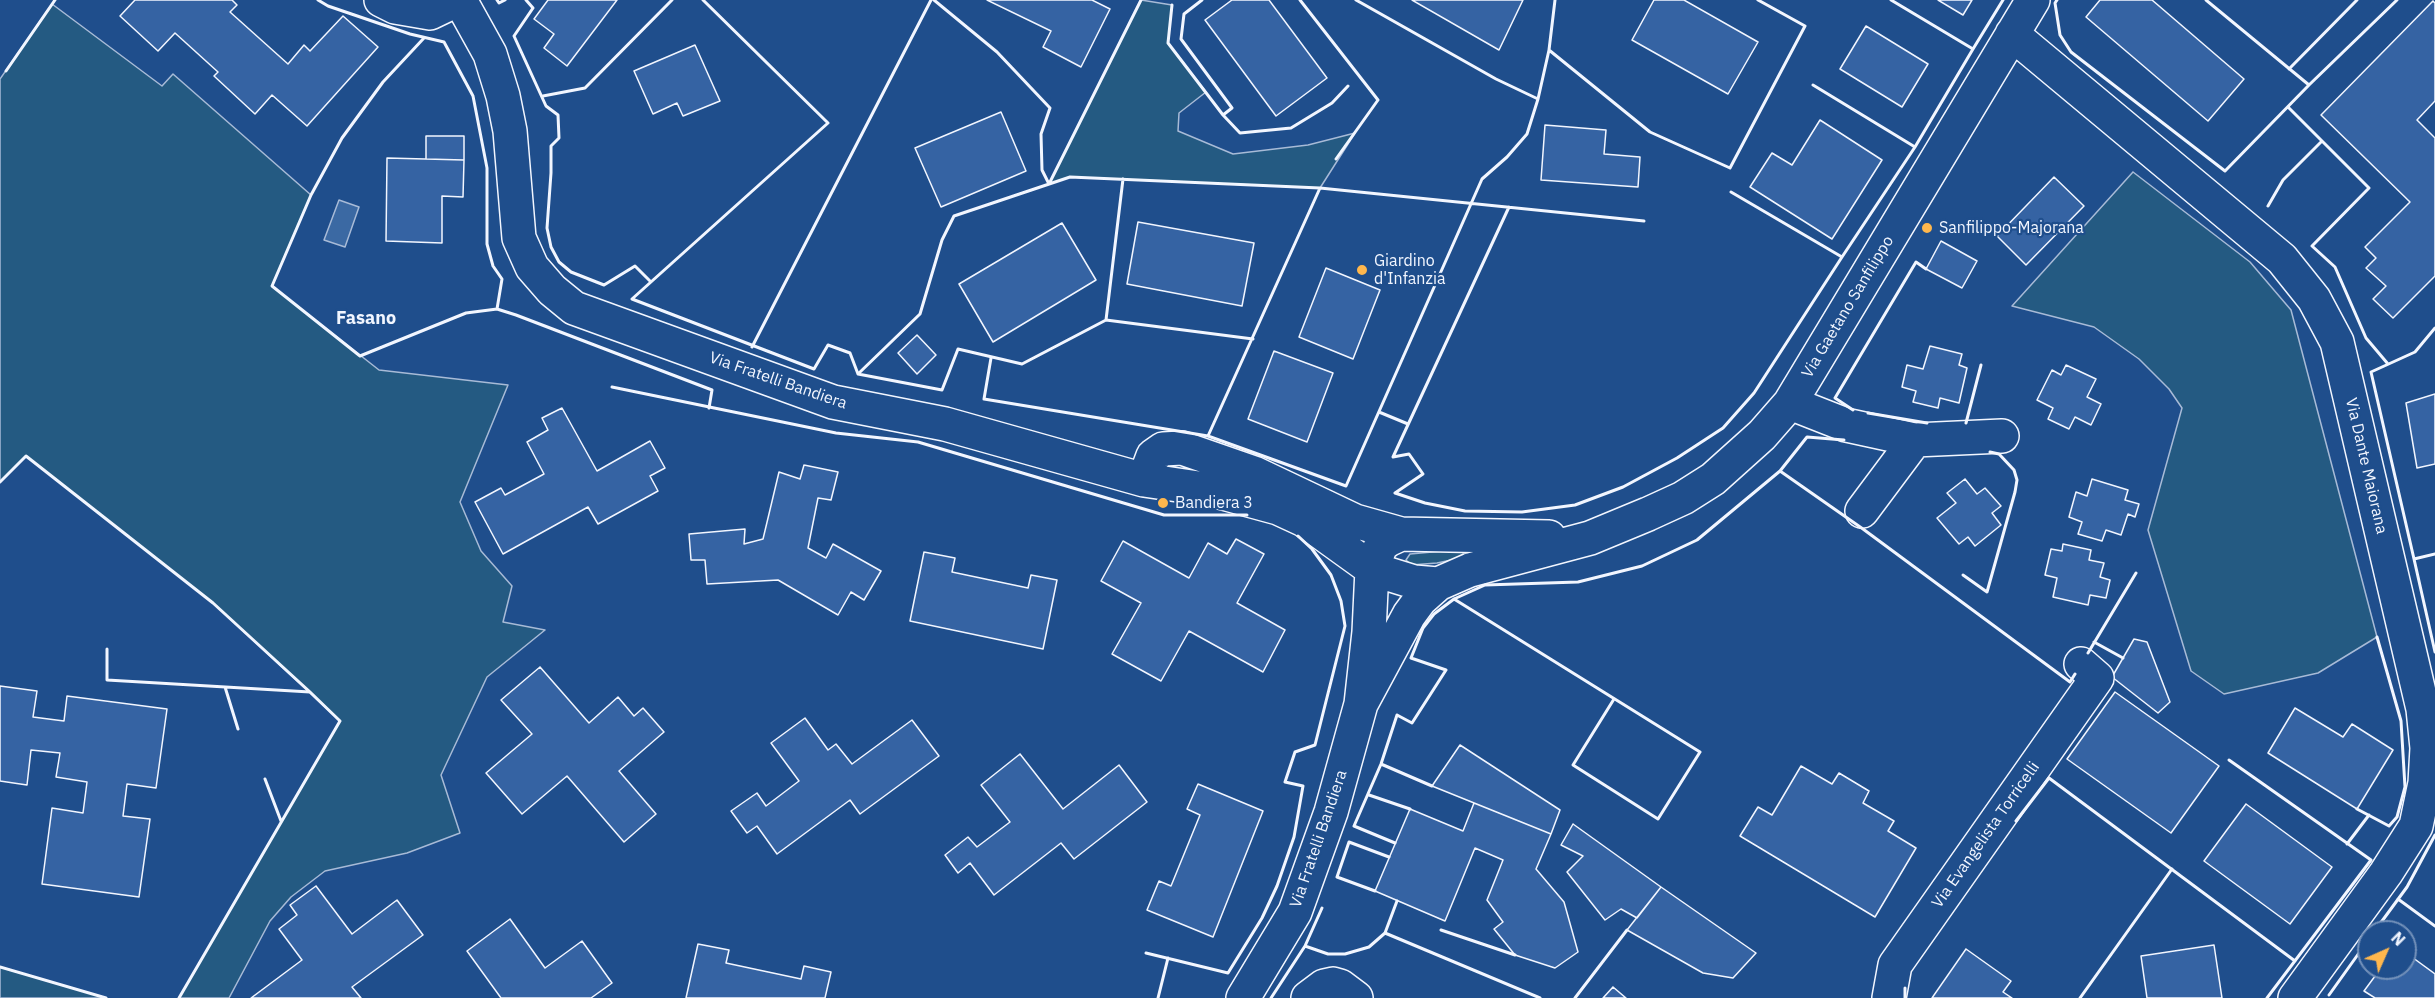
<!DOCTYPE html>
<style>
body{margin:0}
#map{position:relative;width:2435px;height:998px;overflow:hidden;background:#1f4e8c;font-family:"IBM Plex Sans",sans-serif}
canvas{display:block}
.north{position:absolute;left:2357px;top:920px;width:60px;height:60px;box-sizing:border-box;background:#1f4e8c;border:2px solid #7391ba;border-radius:50%;rotate:45deg;font-size:16px;font-weight:700;line-height:24px;text-align:center;color:#f2f6ff}
.north::after{content:'';display:block;margin:auto;width:21px;height:27px;background:#ffb74d;clip-path:polygon(50% 0,100% 100%,50% 72%,0 100%)}
</style>
<div id="map">
<canvas width="2435" height="998"></canvas>
<div class="north">N</div>
</div>
<script>
const ctx = document.querySelector('canvas').getContext('2d');
ctx.lineJoin = 'round';
function paint(path, color) { ctx.fillStyle = color; ctx.fill(path, 'evenodd'); }
const poly = rows => new Path2D(rows.map(r => 'M' + r).join(''));
function strokePath(path, color, width, dash) { ctx.strokeStyle = color; ctx.lineWidth = width; ctx.lineCap = dash ? 'butt' : 'round'; ctx.setLineDash(dash || []); ctx.stroke(path); }
function label(font, color, halo, rows, align = 'center') {
  ctx.font = font + ' "IBM Plex Sans",sans-serif'; ctx.lineWidth = 4.5; ctx.setLineDash([]); ctx.textBaseline = 'middle'; ctx.strokeStyle = halo; ctx.fillStyle = color; for (const [text, x, y, turn = 0] of rows) {
    ctx.save(); ctx.translate(x, y); ctx.rotate((+turn || 0) * Math.PI / 180); ctx.textAlign = isNaN(turn) ? turn : align; if (halo) ctx.strokeText(text, 0, 0); ctx.fillText(text, 0, 0); ctx.restore();
  }
}
const green = poly([
 [1141,0,1172,5,1168,43,1206,92,1179,113,1178,131,1233,154,1308,145,1355,133,1320,188,1070,177,1049,184,1141,0],
 [52,4,162,86,173,74,311,195,272,286,379,370,508,385,460,502,481,551,512,586,503,622,545,630,487,677,441,775,460,833,407,853,325,871,291,897,270,921,229,998,179,998,340,721,213,603,26,456,0,482,0,79,52,4],
 [2133,172,2250,262,2291,310,2377,637,2318,673,2224,694,2191,671,2148,530,2182,408,2169,389,2139,359,2094,327,2012,306,2133,172],
 [1466,549,1468,553,1466,557,1437,563,1411,565,1406,560,1410,554,1466,549],
 [0,967,106,998,0,998,0,967]
]);
const water = poly([
 [339,200,359,207,345,247,324,240,339,200]
]);
const building = poly([
 [135,0,232,0,237,5,230,12,288,64,304,45,310,51,343,16,378,47,307,126,272,95,255,114,214,76,218,72,175,33,158,51,120,16,135,0],
 [548,0,617,0,567,66,544,48,554,34,534,19,548,0],
 [987,0,1092,0,1110,9,1081,67,1043,47,1051,31,987,0],
 [1232,0,1269,0,1327,78,1276,116,1205,20,1232,0],
 [1412,0,1523,0,1499,50,1412,0],
 [1654,0,1684,0,1758,42,1728,94,1632,40,1654,0],
 [1938,0,1972,0,1963,15,1938,0],
 [2100,0,2152,0,2244,79,2208,121,2086,17,2100,0],
 [2433,1,2435,3,2435,101,2417,120,2435,138,2435,276,2393,318,2373,299,2386,286,2366,268,2376,258,2365,247,2410,202,2321,115,2433,1],
 [1866,26,1928,64,1902,107,1840,69,1866,26],
 [695,45,720,101,683,116,677,103,653,114,634,71,695,45],
 [1001,112,1026,171,941,207,915,148,1001,112],
 [1820,120,1882,160,1832,239,1750,187,1772,153,1792,165,1820,120],
 [1545,125,1606,130,1604,154,1640,157,1638,187,1541,180,1545,125],
 [426,136,464,136,464,160,426,159,426,136],
 [387,158,464,160,463,197,442,196,442,243,386,241,387,158],
 [2054,177,2084,206,2026,265,1997,236,2054,177],
 [1138,222,1254,243,1242,306,1127,284,1138,222],
 [1062,223,1096,280,993,342,959,284,1062,223],
 [1941,241,1977,261,1962,288,1926,269,1941,241],
 [1326,268,1380,290,1353,359,1299,337,1326,268],
 [917,335,936,355,917,374,898,353,917,335],
 [1930,346,1962,354,1959,365,1967,368,1959,403,1940,398,1938,408,1913,402,1916,391,1902,387,1907,365,1923,369,1930,346],
 [1274,351,1333,373,1307,442,1248,419,1274,351],
 [2066,365,2096,379,2087,397,2101,404,2091,425,2075,417,2069,429,2048,419,2053,408,2037,400,2052,370,2061,375,2066,365],
 [2435,394,2435,464,2417,468,2406,403,2435,394],
 [562,408,597,471,650,441,665,468,650,476,658,491,598,524,588,507,503,554,475,502,501,488,505,495,544,474,527,442,548,430,542,418,562,408],
 [804,465,838,472,831,500,818,498,808,548,826,558,833,544,881,571,864,600,851,592,838,615,778,580,707,584,705,560,691,560,689,534,745,529,744,544,763,539,779,472,800,479,804,465],
 [1965,479,1977,494,1985,488,2001,506,1992,513,2001,525,1975,546,1968,537,1959,544,1937,518,1956,503,1947,493,1965,479],
 [2092,479,2128,490,2125,500,2139,504,2135,517,2128,514,2121,535,2106,530,2102,541,2078,534,2082,522,2069,517,2076,492,2087,496,2092,479],
 [1236,539,1264,554,1237,603,1285,630,1263,672,1189,631,1161,681,1112,654,1141,603,1101,581,1123,541,1189,578,1208,543,1227,554,1236,539],
 [2063,544,2091,550,2089,560,2104,563,2100,577,2110,580,2106,598,2090,595,2088,605,2053,597,2057,578,2045,575,2051,549,2062,551,2063,544],
 [924,552,955,558,952,572,1028,588,1031,575,1057,580,1043,649,910,621,924,552],
 [2134,639,2147,642,2170,702,2158,713,2112,677,2134,639],
 [540,667,589,723,618,697,634,716,643,708,664,732,619,771,656,814,624,842,567,776,522,814,486,773,532,734,501,700,540,667],
 [0,686,37,691,33,717,64,721,67,696,167,709,156,788,127,784,123,816,150,819,139,897,42,884,52,808,83,813,87,782,56,777,60,753,31,750,27,785,0,781,0,686],
 [2115,692,2219,766,2171,833,2067,759,2115,692],
 [2295,708,2343,737,2352,724,2393,750,2357,809,2268,753,2295,708],
 [805,718,828,750,836,744,852,764,912,720,939,756,860,814,850,800,777,854,757,826,747,833,731,811,757,793,766,806,799,781,771,743,805,718],
 [1460,745,1560,810,1551,834,1432,786,1460,745],
 [1020,754,1063,809,1119,765,1147,802,1074,859,1061,843,994,895,970,863,958,873,945,855,968,837,977,847,1010,822,981,785,1020,754],
 [1801,766,1832,784,1839,773,1869,791,1863,803,1894,821,1888,831,1916,848,1875,917,1740,836,1758,807,1772,815,1801,766],
 [1198,784,1263,811,1213,937,1147,910,1159,881,1171,886,1200,815,1187,809,1198,784],
 [1474,803,1551,834,1536,869,1564,902,1578,952,1555,968,1515,955,1494,929,1503,922,1487,900,1503,860,1475,848,1445,921,1375,891,1410,809,1463,831,1474,803],
 [2246,804,2332,867,2290,924,2204,861,2246,804],
 [1573,824,1661,887,1637,918,1621,909,1605,920,1567,872,1583,856,1561,845,1573,824],
 [316,886,352,934,397,900,423,935,352,987,361,998,251,998,302,960,279,929,297,915,290,905,316,886],
 [1661,887,1756,953,1733,978,1703,973,1627,930,1661,887],
 [510,919,545,968,582,941,612,983,591,998,501,998,467,951,510,919],
 [698,944,729,950,726,963,801,979,804,966,831,972,825,998,686,998,698,944],
 [2214,945,2222,998,2147,998,2141,956,2214,945],
 [1966,949,2011,981,2003,992,2012,998,1932,998,1966,949],
 [2405,952,2435,974,2435,998,2375,998,2364,991,2381,968,2405,968,2405,952],
 [1613,987,1626,998,1603,998,1613,987]
]);
const minor = poly([
 [381,0,395,7,430,13,457,0],
 [460,0,490,54,503,96,510,131,519,238,532,267,552,290,574,308,833,402,945,424,1144,480,1212,490,1278,508,1304,520,1372,569,1414,582,1438,584],
 [2012,34,2282,259,2314,299,2337,342,2423,709,2427,748,2425,783,2416,826,2386,873,2295,998],
 [1790,403,1846,425,1915,440,2002,436],
 [1144,480,1153,456,1163,449,1182,448,1254,473,1355,521,1401,534],
 [1862,511,1915,440],
 [1361,704,1409,615,1420,600,1438,584,1470,570,1590,538,1648,514,1683,498,1713,479,1762,435,1790,403,2033,0],
 [1243,998,1295,912,1331,812,1361,704,1369,632,1372,569,1381,545,1388,540,1401,534,1549,537],
 [1308,998,1324,986,1333,984,1340,986,1356,998],
 [1889,998,1895,965,2097,678,2081,664]
]);
const wall = poly([
 [318,0,328,6,410,34,444,42,473,96,487,168,487,244,493,266,502,279,497,309],
 [497,0,499,3,505,0],
 [526,0,533,8,514,36,546,106,558,115,559,138,551,146,551,173,547,228,551,247,559,262,571,272,604,285,635,266,650,281],
 [703,0,828,123,632,299,814,369,828,345,850,353,858,374,942,390,958,349,1022,364,1106,320,1253,339],
 [934,0,997,52,1050,108,1041,134,1042,170,1049,184],
 [1300,0,1378,100,1336,159],
 [1356,0,1496,79,1538,99],
 [1555,0,1549,50,1650,132,1730,168,1805,26,1758,0],
 [1891,0,1973,49,2003,0],
 [2057,0,2055,3,2060,35,2071,52,2225,171,2309,85,2397,0],
 [2206,0,2309,85],
 [1172,5,1168,43,1223,115,1232,108,1181,39,1184,14,1202,0],
 [424,38,383,82,342,138,311,195,272,286,360,356,466,313,497,309,516,315,712,390,709,408],
 [2289,69,2357,0],
 [6,71,55,0],
 [1813,85,1915,147,1973,49],
 [543,96,585,88,672,0],
 [2288,107,2369,188,2312,246,2335,267,2366,338,2388,364],
 [1223,115,1240,133,1291,128,1332,103,1348,86],
 [1049,184,1141,0],
 [1731,192,1842,257,1915,147],
 [2268,206,2283,180,2322,141],
 [1106,320,1123,179],
 [2435,328,2415,352,2371,372,2414,559,2435,554],
 [752,347,931,0],
 [991,358,984,399,1208,436,1346,486,1482,179,1507,157,1527,134,1538,99,1549,50],
 [858,374,920,314,942,240,954,216,1070,177,1320,188,1644,221],
 [612,387,836,433,918,442,1164,515,1247,515],
 [1853,410,1835,398,1916,262,1926,269],
 [1379,412,1408,424],
 [1868,413,1927,423],
 [1966,423,1981,365],
 [1208,436,1320,188],
 [1844,440,1807,437,1780,471,1863,529,2070,682,2075,674],
 [0,482,26,456,213,603,310,692],
 [1395,493,1425,503,1465,511,1522,512,1575,505,1623,487,1677,458,1723,428,1754,393,1842,257],
 [1395,493,1423,474,1409,454,1393,457,1509,207],
 [2414,559,2435,652],
 [1963,575,1987,592,2015,492,2017,480,2014,470,1999,454,1990,452],
 [1454,599,1700,752,1658,819,1573,765,1614,699],
 [2094,642,2123,658],
 [107,649,107,680,310,692,340,721,179,998],
 [2088,653,2136,573],
 [225,687,238,729],
 [2229,760,2371,860,2267,998],
 [1381,764,1432,786],
 [265,779,281,821],
 [1369,795,1410,809],
 [2357,809,2389,826,2397,817,2405,787,2401,721,2377,637],
 [2016,821,2049,778,2295,961],
 [1395,843,1354,826,1381,764,1397,715,1412,723,1446,670,1411,658,1423,628,1434,614,1454,599,1485,585,1578,582,1642,566,1697,540,1780,471],
 [2347,844,2369,815],
 [1375,891,1337,877,1349,842,1389,857],
 [2398,899,2435,926],
 [1441,930,1515,955],
 [2374,932,2407,887,2435,835],
 [1385,933,1540,998],
 [1305,946,1328,954,1345,954,1369,947,1385,933,1397,901],
 [1146,953,1228,973,1262,918,1277,886,1294,837,1303,786,1285,782,1295,752,1315,745,1345,626,1341,601,1331,575,1312,549,1298,536],
 [0,967,106,998],
 [2329,995,2369,939],
 [1158,998,1168,958],
 [1271,998,1305,946,1322,908],
 [1575,998,1627,930],
 [1905,998,1905,988],
 [2080,998,2172,869]
]);
const markers = [
 [1927,228,6,"#ffb74d"],
 [1362,270,6,"#ffb74d"],
 [1163,503,6,"#ffb74d"]
];
const poiNames = [
 ["Sanfilippo-Majorana",1939,228],
 ["Giardino",1374,261],
 ["d'Infanzia",1374,279],
 ["Bandiera 3",1175,503]
];
const streetNames = [
 ["Via Gaetano Sanfilippo",1848,307,-59],
 ["Via Fratelli Bandiera",778,381,19],
 ["Via Dante Maiorana",2366,466,77],
 ["Via Evangelista Torricelli",1986,835,-55],
 ["Via Fratelli Bandiera",1319,839,-71]
];
const neighbourhoodNames = [
 ["Fasano",366,319]
];
paint(green, '#245a82');
strokePath(green, '#a8bbd7', 1.5);
paint(water, '#3b69a3');
strokePath(water, '#a8bbd7', 1.5);
paint(building, '#3563a3');
strokePath(building, '#f2f6ff', 1.5);
strokePath(minor, '#f2f6ff', 36);
strokePath(minor, '#1f4e8c', 33);
strokePath(wall, '#f2f6ff', 3);
for (const [x, y, r, color] of markers) { const dot = new Path2D(); dot.arc(x, y, r, 0, 2 * Math.PI); ctx.fillStyle = color; ctx.fill(dot); strokePath(dot, '#1f4e8c', 2); }
label('16px', '#f2f6ff', '#1f4e8c', poiNames, 'left');
label('16px', '#f2f6ff', '#1f4e8c', streetNames);
label('bold 18px', '#f2f6ff', '#1f4e8c', neighbourhoodNames);
</script>
